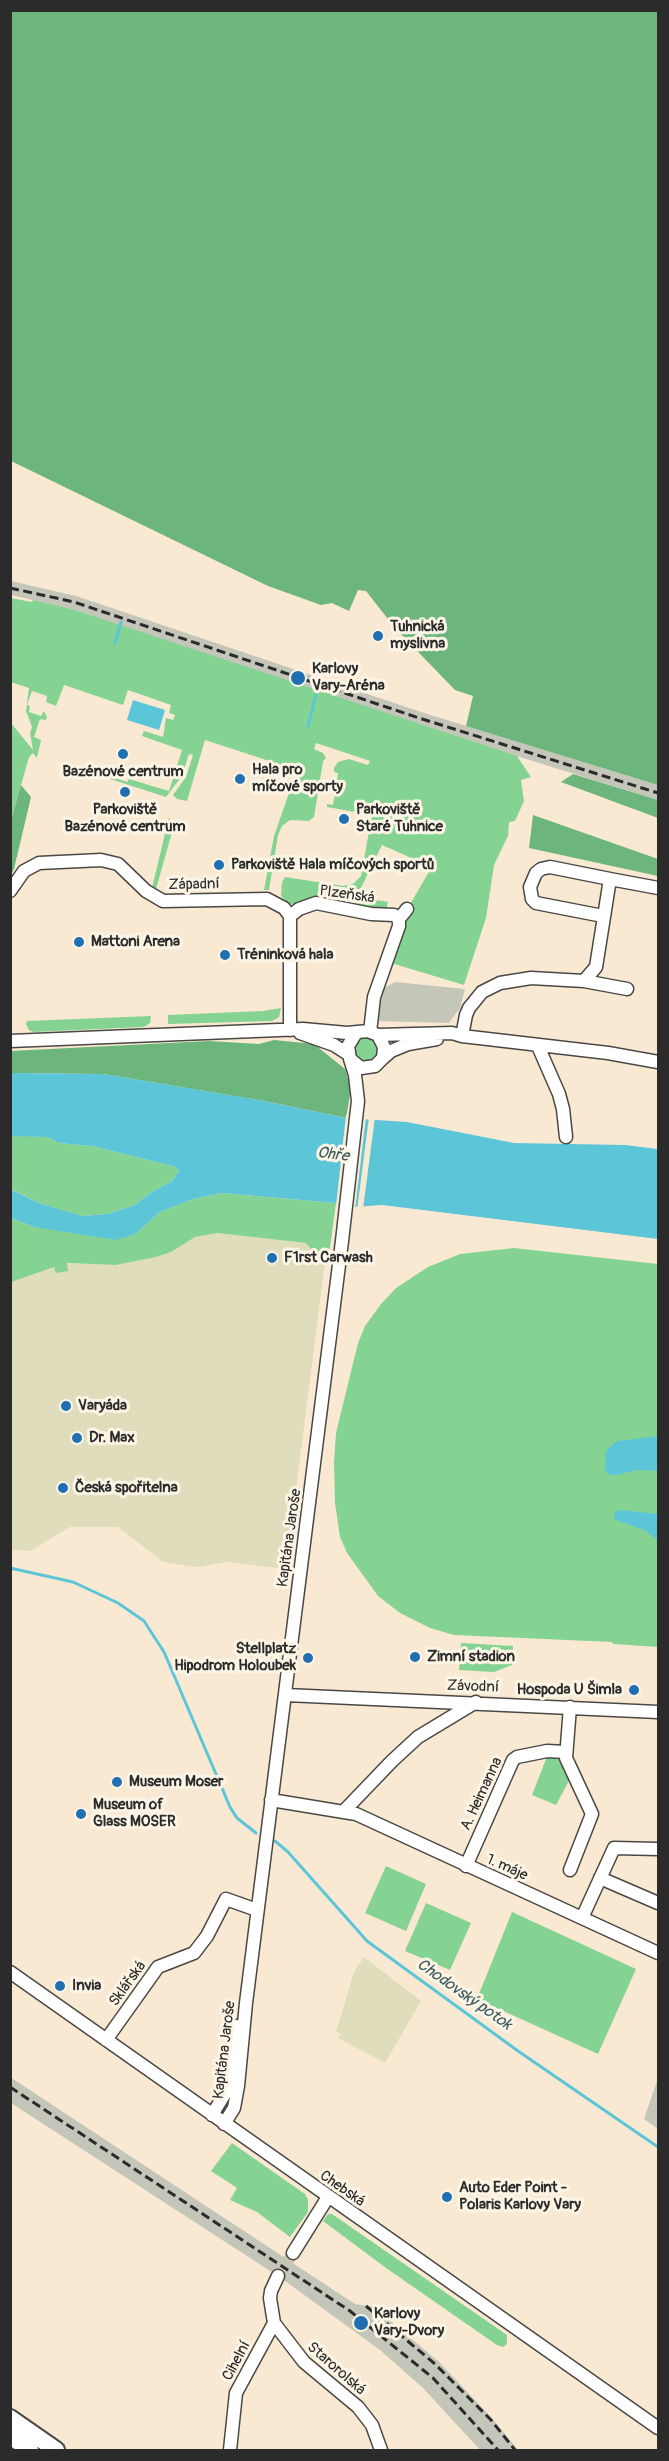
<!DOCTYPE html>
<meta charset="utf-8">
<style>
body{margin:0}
#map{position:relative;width:669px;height:2461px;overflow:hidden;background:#f9e9d3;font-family:Pangolin,sans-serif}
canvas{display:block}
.frame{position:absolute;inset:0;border:12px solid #2b2b2b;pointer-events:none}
</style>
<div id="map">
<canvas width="669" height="2461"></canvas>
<div class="frame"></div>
</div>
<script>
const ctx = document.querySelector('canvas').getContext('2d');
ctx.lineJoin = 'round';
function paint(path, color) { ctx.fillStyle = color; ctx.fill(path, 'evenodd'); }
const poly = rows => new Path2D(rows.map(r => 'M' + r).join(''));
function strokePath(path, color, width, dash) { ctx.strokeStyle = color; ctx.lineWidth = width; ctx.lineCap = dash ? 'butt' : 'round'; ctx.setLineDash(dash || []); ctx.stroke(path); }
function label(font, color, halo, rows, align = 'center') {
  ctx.font = font + ' Pangolin,sans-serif'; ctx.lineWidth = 6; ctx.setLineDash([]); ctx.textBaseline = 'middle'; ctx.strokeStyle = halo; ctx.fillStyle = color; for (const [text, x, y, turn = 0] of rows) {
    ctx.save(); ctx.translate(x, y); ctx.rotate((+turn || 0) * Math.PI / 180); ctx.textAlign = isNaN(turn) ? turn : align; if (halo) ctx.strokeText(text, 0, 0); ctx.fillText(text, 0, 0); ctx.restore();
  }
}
const built = poly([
 [217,1233,306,1243,320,1260,325,1261,286,1569,227,1562,197,1567,168,1563,162,1561,118,1527,70,1527,30,1551,11,1550,10,1276,48,1263,116,1265,140,1260,170,1252,195,1237],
 [364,1957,421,2001,385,2063,338,2038,341,2034,336,2032,354,1972]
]);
const industrial = poly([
 [11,581,76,596,421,712,658,785,658,800,417,725,72,609,11,595],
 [395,982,465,989,460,1008,449,1023,375,1021,376,997,384,988],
 [10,2077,355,2304,374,2307,439,2362,492,2418,518,2450,480,2450,423,2388,380,2350,281,2278,11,2103],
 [658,2078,658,2129,644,2119]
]);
const green = poly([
 [11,598,32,602,33,600,72,609,517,756,531,777,521,780,524,801,515,821,509,822,508,836,494,865,486,918,464,985,391,963,409,906,430,870,409,857,382,845,359,892,359,897,388,902,386,910,354,907,356,900,318,892,316,903,289,904,281,896,282,882,285,877,343,886,353,884,361,876,372,815,327,807,327,804,333,805,338,773,334,772,334,768,338,762,349,759,368,765,370,761,316,743,314,749,323,753,326,758,323,761,314,817,309,821,290,820,282,826,278,835,269,890,264,890,274,836,297,770,205,740,187,801,177,799,173,795,186,777,193,755,189,754,182,776,166,797,98,775,98,772,127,782,129,779,169,791,182,750,142,736,144,731,163,737,166,718,173,720,175,715,169,713,171,705,128,690,123,705,64,685,56,706,46,702,47,696,32,691,27,705,30,706,29,712,41,716,44,711,47,717,46,720,40,719,34,737,41,740,37,758,33,753,29,757,11,821,11,723,33,750,30,733,32,727,26,711,29,688,11,682],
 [169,817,172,832,155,893,152,888],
 [281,1008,279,1017,272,1021,168,1024,168,1015,263,1011],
 [151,1016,150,1023,144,1027,33,1032,29,1030,26,1024,27,1021],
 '354 1050a12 12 0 1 1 24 0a12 12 0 1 1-24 0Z',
 [14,1135,47,1137,59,1143,92,1146,176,1167,179,1171,172,1181,150,1193,135,1205,107,1214,81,1216,39,1203,11,1189,10,1136],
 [221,1193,336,1203,329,1255,325,1267,325,1261,320,1260,306,1243,217,1233,195,1237,171,1252,156,1257,116,1265,67,1263,68,1271,56,1273,54,1267,11,1282,11,1218,34,1227,135,1234,160,1212,193,1199],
 [514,1248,658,1264,658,1647,613,1644,612,1642,454,1635,430,1628,400,1613,378,1596,347,1553,340,1537,335,1503,334,1463,336,1433,358,1343,365,1326,381,1304,396,1288,428,1267,460,1254],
 [461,1643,513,1646,512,1665,494,1672,459,1670],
 [548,1754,560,1756,571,1777,556,1805,532,1795],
 [386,1866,426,1884,406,1931,365,1913],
 [426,1903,471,1923,450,1970,405,1951],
 [512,1912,636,1969,598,2054,477,1999],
 [232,2143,305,2194,308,2200,308,2212,290,2237,257,2212,230,2200,237,2188,211,2171],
 [328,2214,332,2214,507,2335,507,2344,503,2347,497,2345,386,2268,323,2221]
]);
const forest = poly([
 [10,11,658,11,658,785,466,726,473,696,455,690,395,628,366,591,358,590,349,611,332,603,321,605,268,586,11,461],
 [573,774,658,800,658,818,561,782],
 [21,785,31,797,14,869,11,875,11,821],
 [533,815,658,859,658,876,529,848],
 [274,1040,314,1044,345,1069,351,1089,346,1118,264,1101,103,1074,11,1073,10,1051,209,1041,259,1044]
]);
const water = poly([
 [133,700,165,710,159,730,127,720],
 [11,1073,103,1074,264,1101,346,1118,407,1122,514,1143,625,1145,658,1149,658,1239,382,1205,355,1207,336,1203,221,1193,193,1199,160,1212,135,1234,116,1240,34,1227,11,1218,10,1189,39,1203,82,1216,107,1214,135,1205,150,1193,172,1181,179,1171,176,1167,92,1146,59,1143,47,1137,11,1136],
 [658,1436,658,1471,638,1470,615,1475,610,1475,605,1471,606,1451,614,1443,618,1441],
 [620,1510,658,1514,658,1541,646,1531,614,1519,614,1513]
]);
const pier = poly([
 [346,1115,366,1117,355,1210,336,1206],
 [369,1117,375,1117,363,1209,357,1210]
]);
const stream = poly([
 [115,643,121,622],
 [308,726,316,695],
 [10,1568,73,1582,118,1603,144,1621,164,1652,230,1807,237,1818,256,1833],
 [275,1841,288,1852,367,1941,518,2051,658,2147]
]);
const minorTunnel = poly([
 [278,2276,293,2253]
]);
const minor = poly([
 [10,891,24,871,39,863,101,860,118,864,146,891,163,901,267,899,284,908,290,916],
 [290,916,299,909,316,903,371,914,394,915,399,919,399,926,374,997,370,1032],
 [290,916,290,1030],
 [603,916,536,903,532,899,530,887,536,873,541,869,550,867,610,879],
 [399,919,407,909],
 [584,981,627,989],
 [300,1033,334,1045,348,1054],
 [378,1035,452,1033,462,1036,608,1053,658,1062],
 [462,1036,466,1015,469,1008,482,992,500,983,531,978,584,981,596,967,610,879,658,888],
 [10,1041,303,1029,347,1033,368,1031,378,1035,384,1047,383,1058,375,1066,361,1068,350,1059,348,1046,356,1033],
 [538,1046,559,1094,563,1109,566,1137],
 [383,1058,391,1051,408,1044,437,1039],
 [286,1695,658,1712],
 [570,1707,566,1758,592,1814,570,1870],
 [271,1800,356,1814,658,1953],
 [344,1811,392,1761,418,1737,476,1702],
 [466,1866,513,1760,517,1757,547,1751,566,1752],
 [600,1878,658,1903],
 [582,1918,614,1848,658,1849],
 [10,1972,658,2428],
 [106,2040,158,1967,194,1953,207,1936,226,1899,257,1910],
 [212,2115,229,2087,236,2026],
 [224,2124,234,2108,238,2086,246,2003,342,1241,358,1101,355,1075,350,1059],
 [293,2253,328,2197],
 [278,2276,271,2291,270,2298,274,2323,304,2362,358,2407,372,2425,381,2450],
 [230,2450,236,2393,274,2323]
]);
const highway = poly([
 [10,2418,56,2450],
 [10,2436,30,2450]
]);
const rail = poly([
 [10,588,74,602,419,718,658,793],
 [10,2087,350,2311,433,2378,498,2450],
 [366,2306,435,2364,491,2420,515,2450]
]);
const markers = [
 [378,636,6,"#1f6fb2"],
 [298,678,8,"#1f6fb2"],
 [123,754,6,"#1f6fb2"],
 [240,779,6,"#1f6fb2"],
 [125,792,6,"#1f6fb2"],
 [344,819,6,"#1f6fb2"],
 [219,865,6,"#1f6fb2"],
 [79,942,6,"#1f6fb2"],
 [225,955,6,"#1f6fb2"],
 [272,1258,6,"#1f6fb2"],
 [66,1406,6,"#1f6fb2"],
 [77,1438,6,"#1f6fb2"],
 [63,1488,6,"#1f6fb2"],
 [415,1657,6,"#1f6fb2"],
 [308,1658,6,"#1f6fb2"],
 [634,1690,6,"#1f6fb2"],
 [117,1782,6,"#1f6fb2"],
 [81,1814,6,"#1f6fb2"],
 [60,1986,6,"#1f6fb2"],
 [447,2197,6,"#1f6fb2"],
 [361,2323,8,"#1f6fb2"]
];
const poiNames = [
 ["Tuhnická",390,627],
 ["myslivna",390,644],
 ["Karlovy",312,669],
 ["Vary-Aréna",312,686],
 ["Hala pro",252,770],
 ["míčové sporty",252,787],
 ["Bazénové centrum",123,772,"center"],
 ["Parkoviště",125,810,"center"],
 ["Bazénové centrum",125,827,"center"],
 ["Parkoviště",356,810],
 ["Staré Tuhnice",356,827],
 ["Parkoviště Hala míčových sportů",231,865],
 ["Mattoni Arena",91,942],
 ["Tréninková hala",237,955],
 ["F1rst Carwash",284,1258],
 ["Varyáda",78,1406],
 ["Dr. Max",89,1438],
 ["Česká spořitelna",75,1488],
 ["Stellplatz",296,1649,"right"],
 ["Hipodrom Holoubek",296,1666,"right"],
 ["Zimní stadion",427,1657],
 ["Hospoda U Šimla",622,1690,"right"],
 ["Museum Moser",129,1782],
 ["Museum of",93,1805],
 ["Glass MOSER",93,1822],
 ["Invia",72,1986],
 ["Auto Eder Point -",459,2188],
 ["Polaris Karlovy Vary",459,2205],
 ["Karlovy",374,2314],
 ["Vary-Dvory",374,2331]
];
const streetNames = [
 ["Západní",194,885,-1],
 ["Plzeňská",347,895,8],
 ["Kapitána Jaroše",290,1538,-82],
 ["Závodní",473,1687,2],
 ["A. Heimanna",482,1794,-65],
 ["1. máje",507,1868,24],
 ["Sklářská",128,1984,-54],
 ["Kapitána Jaroše",225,2050,-83],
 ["Chebská",342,2189,35],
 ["Cihelní",237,2361,-62],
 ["Starorolská",336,2369,41]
];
const waterNames = [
 ["Ohře",333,1155,7],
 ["Chodovský potok",464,1995,35]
];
paint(built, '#dfddbb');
paint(industrial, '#c3c6b9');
paint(green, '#85d392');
paint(forest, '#6cb57c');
paint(water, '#5cc6d8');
paint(pier, '#f9e9d3');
strokePath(stream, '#5cc6d8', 3);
strokePath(minorTunnel, '#d0c3b1', 12, [12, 6]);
strokePath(minor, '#4a4844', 15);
strokePath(highway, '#4a4844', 20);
strokePath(minor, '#fff', 12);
strokePath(highway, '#fff', 16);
strokePath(rail, '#2b2b2b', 3, [9, 4.5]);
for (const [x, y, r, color] of markers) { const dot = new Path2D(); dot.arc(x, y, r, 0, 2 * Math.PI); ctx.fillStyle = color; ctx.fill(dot); strokePath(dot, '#fcf5e5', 2); }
label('bold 15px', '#2b2b2b', '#fcf5e5', poiNames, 'left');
label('15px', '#2b2b2b', '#fcf5e5', streetNames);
label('italic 16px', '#3a5a5f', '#fcf5e5', waterNames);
</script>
